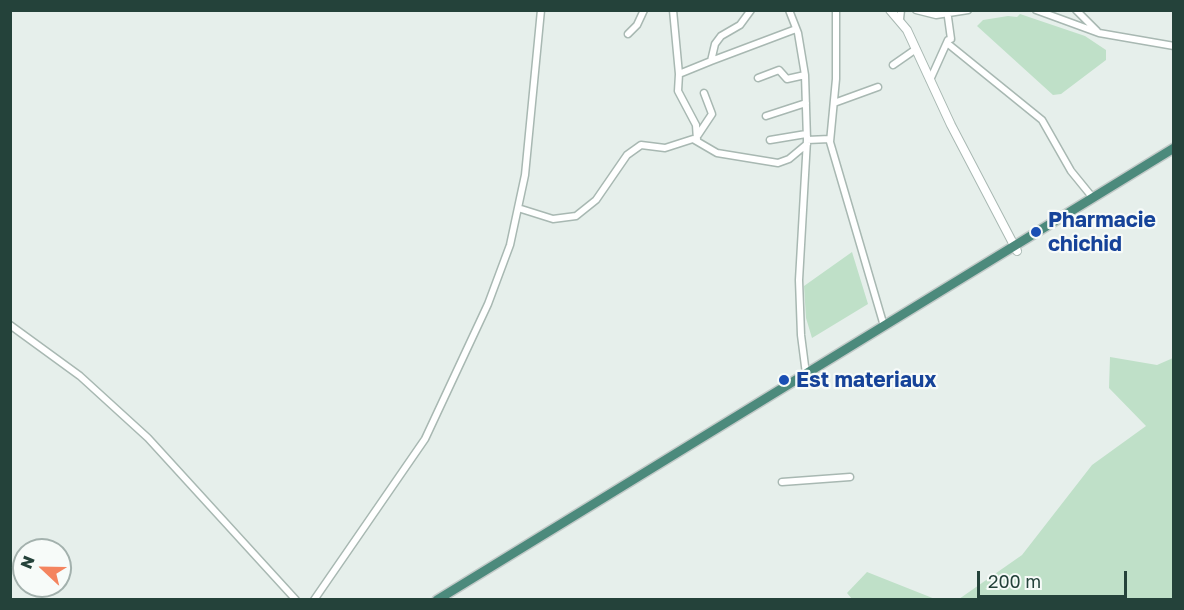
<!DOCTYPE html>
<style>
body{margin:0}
#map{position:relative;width:1184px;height:610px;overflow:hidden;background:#e6efeb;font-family:"Golos Text",sans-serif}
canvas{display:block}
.frame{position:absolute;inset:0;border:12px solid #24423a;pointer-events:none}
.north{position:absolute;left:12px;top:538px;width:60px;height:60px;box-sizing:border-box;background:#f7fbf9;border:2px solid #a3b1ad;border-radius:50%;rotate:292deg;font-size:16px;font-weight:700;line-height:24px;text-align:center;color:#24423a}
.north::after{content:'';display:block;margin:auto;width:21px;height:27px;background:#f4845f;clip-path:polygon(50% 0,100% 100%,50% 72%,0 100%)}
.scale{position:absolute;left:977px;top:571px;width:150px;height:27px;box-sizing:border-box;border:3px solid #24423a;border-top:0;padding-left:8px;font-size:18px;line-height:21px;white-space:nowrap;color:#24423a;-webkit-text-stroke:4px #f7fbf9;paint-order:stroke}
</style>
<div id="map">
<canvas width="1184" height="610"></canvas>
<div class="frame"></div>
<div class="north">N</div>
<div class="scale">200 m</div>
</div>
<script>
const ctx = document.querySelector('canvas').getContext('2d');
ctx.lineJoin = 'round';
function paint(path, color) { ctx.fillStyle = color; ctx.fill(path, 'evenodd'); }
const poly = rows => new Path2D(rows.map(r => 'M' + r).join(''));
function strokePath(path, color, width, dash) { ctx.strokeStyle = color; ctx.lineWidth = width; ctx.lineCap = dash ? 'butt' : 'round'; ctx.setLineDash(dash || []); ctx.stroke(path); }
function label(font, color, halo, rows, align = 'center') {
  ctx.font = font + ' "Golos Text",sans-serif'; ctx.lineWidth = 4.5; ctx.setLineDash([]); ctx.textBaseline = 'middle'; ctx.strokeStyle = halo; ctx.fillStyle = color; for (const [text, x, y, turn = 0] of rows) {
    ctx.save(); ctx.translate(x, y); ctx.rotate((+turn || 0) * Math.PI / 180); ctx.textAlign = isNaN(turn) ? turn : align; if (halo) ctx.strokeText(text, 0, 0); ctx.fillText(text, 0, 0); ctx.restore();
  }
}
const green = poly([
 [1020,14,1085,36,1106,50,1106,60,1061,94,1053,95,977,26,983,20,1008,16,1017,17],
 [852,252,868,304,812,338,806,318,804,286],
 [1110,357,1157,365,1173,358,1173,599,959,599,1022,555,1092,465,1146,426,1109,388],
 [867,572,935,599,852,599,847,593]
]);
const minor = poly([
 [673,10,679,74,678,91,696,125,697,140],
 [789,10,798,33,805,75,807,140,799,280,801,335,806,374],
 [836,10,836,79,830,142,884,326],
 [916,10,936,15,968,10],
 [1036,10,1099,33,1174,46],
 [1076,10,1097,31],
 [900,19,901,10],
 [628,34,637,25,644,10],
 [947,43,1042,120,1071,171,1093,198],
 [711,61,796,29],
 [893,65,916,49],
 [679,74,711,61,715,44,721,36,740,25,751,10],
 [758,78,779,70,787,79,805,75],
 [930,80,948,40,951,39,947,10],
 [834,103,878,87],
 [766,116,806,103],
 [698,135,712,114,704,93],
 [770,140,806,134],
 [807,140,830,139],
 [518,208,553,219,576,216,596,200,627,155,641,145,665,148,693,139,717,153,778,163,789,159,807,144],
 [10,325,80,376,148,438,296,600],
 [782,482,850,477],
 [314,600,425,439,488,304,510,245,525,175,541,10]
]);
const tertiary = poly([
 [890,10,907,30,951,125,1017,251]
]);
const trunk = poly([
 [437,600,1174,148]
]);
const markers = [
 [1036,232,6,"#1a4fb4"],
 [784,380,6,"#1a4fb4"]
];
const transitNames = [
 ["Pharmacie",1048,220],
 ["chichid",1048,244],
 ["Est materiaux",796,380]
];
paint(green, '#bfe0c8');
strokePath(minor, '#a8b8b2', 9);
strokePath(tertiary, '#a8b8b2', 10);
strokePath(trunk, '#c2cac8', 12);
strokePath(minor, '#fff', 6);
strokePath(tertiary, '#fff', 8);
strokePath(trunk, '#4c8a7c', 9);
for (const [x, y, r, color] of markers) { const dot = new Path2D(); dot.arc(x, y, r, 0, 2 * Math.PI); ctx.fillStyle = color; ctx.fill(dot); strokePath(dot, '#f7fbf9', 2); }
label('bold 21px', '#164399', '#f7fbf9', transitNames, 'left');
</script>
